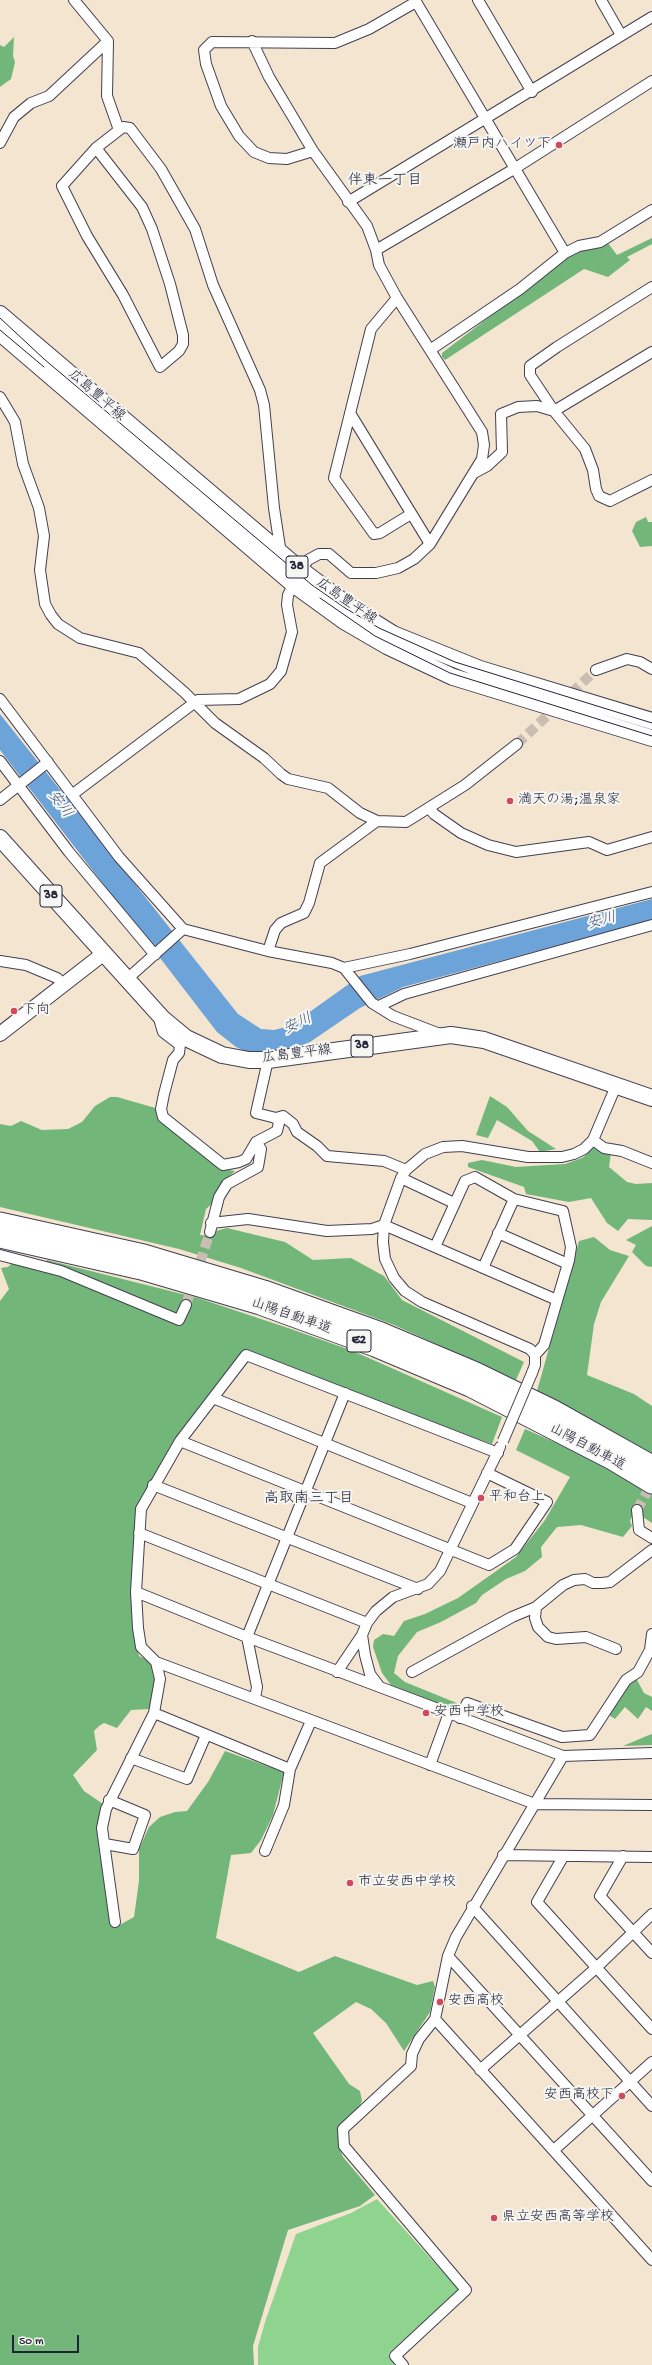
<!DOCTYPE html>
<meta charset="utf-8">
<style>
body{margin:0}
#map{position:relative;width:652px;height:2365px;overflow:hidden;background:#f4e5d0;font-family:"Gochi Hand",sans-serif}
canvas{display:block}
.scale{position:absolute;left:12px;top:2335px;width:67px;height:18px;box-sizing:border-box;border:2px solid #22223b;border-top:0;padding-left:5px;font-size:12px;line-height:14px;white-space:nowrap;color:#22223b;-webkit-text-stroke:3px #f6f6f2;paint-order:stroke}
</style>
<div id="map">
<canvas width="652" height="2365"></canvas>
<div class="scale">50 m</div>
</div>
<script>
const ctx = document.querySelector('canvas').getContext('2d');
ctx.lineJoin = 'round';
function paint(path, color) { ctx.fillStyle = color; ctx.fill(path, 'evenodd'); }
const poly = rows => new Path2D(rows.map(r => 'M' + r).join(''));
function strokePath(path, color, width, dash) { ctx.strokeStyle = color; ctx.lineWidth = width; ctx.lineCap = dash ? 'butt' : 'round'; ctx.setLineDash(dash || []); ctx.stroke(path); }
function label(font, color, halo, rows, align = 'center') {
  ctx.font = font + ' "Gochi Hand","Klee One",sans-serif'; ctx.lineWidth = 4; ctx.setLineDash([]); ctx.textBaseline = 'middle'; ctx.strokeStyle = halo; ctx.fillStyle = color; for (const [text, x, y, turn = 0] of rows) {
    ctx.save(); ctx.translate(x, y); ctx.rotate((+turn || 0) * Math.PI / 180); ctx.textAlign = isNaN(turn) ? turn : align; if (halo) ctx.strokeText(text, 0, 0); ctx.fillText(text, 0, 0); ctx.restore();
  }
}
const green = poly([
 [377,2199,459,2290,388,2354,397,2365,258,2365,258,2347,265,2322,296,2234,351,2213]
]);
const forest = poly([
 [14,37,13,56,15,62,11,79,0,87,0,45,4,47],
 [652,238,652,244,627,257,630,260,608,277,584,269,445,360,442,357,442,353,577,250,608,243,617,255],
 [646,517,648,522,652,522,652,546,640,547,632,531,636,522],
 [490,1096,507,1107,528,1131,556,1149,540,1152,532,1141,497,1120,488,1138,476,1135],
 [110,1097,117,1097,159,1109,223,1169,235,1171,219,1186,214,1202,206,1209,200,1235,212,1236,216,1231,227,1228,285,1242,313,1260,351,1258,384,1276,402,1300,524,1362,516,1380,394,1325,241,1268,179,1249,0,1207,0,1124,11,1126,21,1121,42,1130,68,1129,82,1122,95,1106],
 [596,1146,611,1153,609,1167,627,1182,636,1184,652,1183,652,1220,628,1219,618,1231,607,1223,591,1198,569,1202,526,1194,524,1187,468,1167,468,1163,482,1160,516,1167,565,1164,582,1158],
 [652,1226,652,1267,646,1266,632,1252,636,1245,626,1240],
 [594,1237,610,1250,629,1256,601,1302,594,1324,587,1375,634,1394,652,1406,652,1457,535,1398,579,1241],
 [47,1260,198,1298,291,1329,353,1351,502,1417,492,1444,346,1393,248,1353,139,1505,135,1638,139,1656,154,1663,158,1678,149,1709,131,1710,117,1728,104,1723,99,1726,94,1731,97,1750,73,1775,84,1791,103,1804,114,1928,134,1917,139,1881,139,1849,149,1827,160,1817,175,1812,187,1811,208,1782,225,1751,284,1772,273,1815,261,1840,251,1853,231,1855,216,1938,299,1972,335,1956,417,1985,433,1981,435,1987,430,2012,404,2051,386,2023,371,2009,356,2002,313,2033,349,2084,360,2091,362,2101,357,2110,343,2124,339,2147,343,2157,375,2195,360,2206,288,2230,253,2346,254,2365,0,2365,0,1301,9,1289,1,1268,8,1267,12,1263,45,1271],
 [525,1429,588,1457,652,1490,652,1523,634,1511,630,1521,632,1526,623,1537,581,1525,557,1527,541,1547,542,1557,525,1571,506,1579,482,1595,476,1603,441,1622,417,1632,398,1656,394,1673,405,1682,459,1704,457,1712,391,1685,382,1673,373,1647,374,1640,383,1634,394,1636,404,1621,425,1614,458,1598,516,1557,545,1520,570,1477,516,1450],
 [636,1678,644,1693,652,1697,652,1711,646,1707,638,1719,625,1707,615,1719,609,1715,629,1683],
 [652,1734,652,1745,623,1746,649,1735]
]);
const water = poly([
 [0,714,238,1014,261,1029,274,1030,290,1026,360,976,652,899,652,920,403,987,360,1008,310,1042,288,1051,249,1053,236,1047,217,1032,0,750]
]);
const streetTunnel = poly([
 [517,744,596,670],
 [186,1305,210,1232],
 [637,1510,652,1483]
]);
const street = poly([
 [74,0,108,41,107,96,119,130],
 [415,0,565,253],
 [478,0,532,92],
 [601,0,621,35],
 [0,143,14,117,31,103,49,96,108,41],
 [96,148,123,127,130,128,161,169,195,229,213,285,260,390,264,405,274,508,281,554],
 [96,148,142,207,152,229,170,284,183,335,183,344,179,351,160,367,123,295,87,236,62,186,96,148],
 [313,151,287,159,269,158,254,152,239,136,221,106,206,64,204,50,212,42,335,43,369,29,416,2],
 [348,202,652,17],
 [376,250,514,169,652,81],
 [652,287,557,347,530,366,530,375,554,411,585,449,593,470,596,489,599,496,610,501,652,480],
 [397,298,371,329,334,478,374,534,380,533,411,514],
 [430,350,520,289,565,253,579,246,600,242,652,210],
 [0,397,15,422,23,464,39,508,44,536,40,570,45,604,51,615,58,624,80,638,139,653,184,692,215,723,264,758,281,774,288,779,328,788,360,813,377,821,406,822,465,785,517,744],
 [350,413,430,544],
 [474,473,487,466,502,452,501,414,518,407,537,406,554,411,652,352],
 [596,670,627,659,640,662,652,669],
 [0,699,119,857,183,929,268,951,332,963,344,968,410,954,652,892],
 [0,761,69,852,155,955],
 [73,794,198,700,239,699,270,684,281,671,292,632,287,605,288,595,301,570,308,560,319,554,329,554,351,573,376,573,398,568,414,559,430,544,482,459,484,445,482,432,397,298,379,265,376,250,367,226,313,151,269,77,252,41],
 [0,800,48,762],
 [429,808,434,814,461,833,488,845,516,852,589,842,607,850,652,837],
 [268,951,275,930,281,923,304,913,309,903,320,863,377,821],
 [0,961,26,965,57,978,63,984],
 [344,968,372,1003,393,1016,440,1034],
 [126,980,183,929],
 [379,1006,404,994,652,925],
 [163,1019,160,1022,163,1032,180,1045,179,1053,173,1060,164,1094,161,1109,163,1117,223,1165,239,1162,246,1159,256,1142,277,1131,279,1123,276,1118,256,1113,268,1060],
 [276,1118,283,1116,293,1124,297,1132,317,1146,327,1156,384,1161,406,1170],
 [593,1140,604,1148,622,1151,652,1163],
 [401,1178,454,1203],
 [211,1223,248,1219,327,1231,372,1229,384,1225,557,1300],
 [210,1232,219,1197,227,1184,258,1167,261,1149,256,1142],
 [498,1233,568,1264],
 [435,1247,465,1181,475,1177,514,1199,563,1211,571,1247,569,1260,544,1345,535,1355],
 [0,1255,61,1271,179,1320,186,1305],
 [483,1268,514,1199],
 [532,1373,535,1365,535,1355,530,1349,422,1302,405,1291,394,1278,385,1259,383,1242,384,1225,401,1178,406,1170,425,1154,443,1147,462,1146,528,1157,562,1157,574,1154,584,1149,593,1140,616,1086],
 [213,1398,472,1503],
 [180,1441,489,1565,515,1549,547,1502,487,1473],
 [153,1485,418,1589],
 [637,1510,639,1530,652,1538],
 [139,1533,367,1623],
 [136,1592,247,1637,563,1756,652,1753],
 [616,1649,586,1637,556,1639,548,1637,538,1627,535,1618,536,1607,563,1585,574,1580,585,1579,593,1583,602,1583,610,1582,652,1550],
 [156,1662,535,1804,652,1805],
 [337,1672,362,1635],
 [412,1672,512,1617,536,1607],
 [379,1686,370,1674,365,1655,362,1635,367,1623,376,1611,393,1597,428,1584,440,1571,500,1447],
 [255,1698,257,1687,247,1637,345,1393],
 [154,1713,290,1769],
 [460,1718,467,1703,562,1737,590,1735,626,1680,638,1672,650,1650,652,1634],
 [131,1758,187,1779,206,1735],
 [430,1765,449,1713],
 [105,1844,133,1849,145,1815,109,1800],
 [265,1851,284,1805,290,1769,311,1721],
 [503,1855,652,1857],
 [623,1856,600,1896,652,1953],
 [563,1857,537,1902,652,2029],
 [472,1906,652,2106],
 [115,1922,102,1828,106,1809,154,1713,160,1679,156,1662,141,1647,138,1628,136,1592,141,1509,180,1441,246,1355,498,1453],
 [448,1956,652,2181],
 [435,2019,652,2260],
 [480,2070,596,1968,652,1914],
 [554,2150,652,2062],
 [403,2365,395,2356,466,2290,344,2146,343,2129,411,2066,412,2054,419,2039,435,2019,448,1956,456,1937,563,1756]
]);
const secondary = poly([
 [0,1034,103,954]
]);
const primary = poly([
 [0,314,301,570,353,609,393,634,480,669,652,721],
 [0,333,293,584,344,621,387,646,453,677,652,738],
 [0,838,163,1019,186,1038,222,1055,249,1060,268,1060,451,1035,484,1040,652,1098]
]);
const highway = poly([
 [0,1222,144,1254,264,1290,381,1332,476,1372,554,1410,652,1465],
 [0,1238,141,1270,260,1305,375,1347,470,1387,612,1460,652,1484]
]);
const tram = poly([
 [0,318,44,359,312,585,345,608,379,628,455,662,652,723],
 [0,330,44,367],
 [320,598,375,636,450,673,652,736]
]);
const streetBridge = poly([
 [503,1441,532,1373]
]);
const markers = [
 [559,145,4,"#d1495b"],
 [510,801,4,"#d1495b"],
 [14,1011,4,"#d1495b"],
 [481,1498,4,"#d1495b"],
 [426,1713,4,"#d1495b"],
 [350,1883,4,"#d1495b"],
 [440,2002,4,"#d1495b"],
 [622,2096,4,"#d1495b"],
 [494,2218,4,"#d1495b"]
];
const shields = [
 [297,567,22],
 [51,896,22],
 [362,1046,22],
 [359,1341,24]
];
const shieldNames = [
 ["38",297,567],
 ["38",51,896],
 ["38",362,1046],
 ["E2",359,1341]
];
const poiNames = [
 ["瀬戸内ハイツ下",551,145,"right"],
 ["満天の湯;温泉家",518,801],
 ["下向",22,1011],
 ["平和台上",489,1498],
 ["安西中学校",434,1713],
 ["市立安西中学校",358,1883],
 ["安西高校",448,2002],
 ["安西高校下",614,2096,"right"],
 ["県立安西高等学校",502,2218]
];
const streetNames = [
 ["広島豊平線",96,396,41],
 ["広島豊平線",346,602,35],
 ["広島豊平線",297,1055,-7],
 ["山陽自動車道",291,1317,19],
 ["山陽自動車道",587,1448,28]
];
const neighbourhoodNames = [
 ["伴東一丁目",385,182],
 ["高取南三丁目",309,1500]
];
const waterNames = [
 ["安川",59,805,54],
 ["安川",602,922,-15],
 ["安川",298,1025,-25]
];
paint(green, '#8ed48f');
paint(forest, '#72b67a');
paint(water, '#6ca4da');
strokePath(streetTunnel, '#cabeb2', 10, [10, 5]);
strokePath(street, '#423f51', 12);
strokePath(secondary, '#423f51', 16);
strokePath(primary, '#423f51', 18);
strokePath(highway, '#423f51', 21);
strokePath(street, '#fff', 10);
strokePath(secondary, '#fff', 14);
strokePath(primary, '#fff', 16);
strokePath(highway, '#fff', 19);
strokePath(tram, '#22223b', 1);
strokePath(streetBridge, '#423f51', 12, []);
strokePath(streetBridge, '#fff', 10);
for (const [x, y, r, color] of markers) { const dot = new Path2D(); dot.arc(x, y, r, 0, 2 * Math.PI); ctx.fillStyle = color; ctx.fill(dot); strokePath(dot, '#f6f6f2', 1.5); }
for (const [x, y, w] of shields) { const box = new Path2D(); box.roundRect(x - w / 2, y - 11, w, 22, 3); ctx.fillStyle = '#f6f6f2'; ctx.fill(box); strokePath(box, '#22223b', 1); }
label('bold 13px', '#22223b', null, shieldNames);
label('14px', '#22223b', '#f6f6f2', poiNames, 'left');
label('14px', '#22223b', '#f6f6f2', streetNames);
label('15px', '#22223b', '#f6f6f2', neighbourhoodNames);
label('italic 15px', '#40567b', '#f6f6f2', waterNames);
</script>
